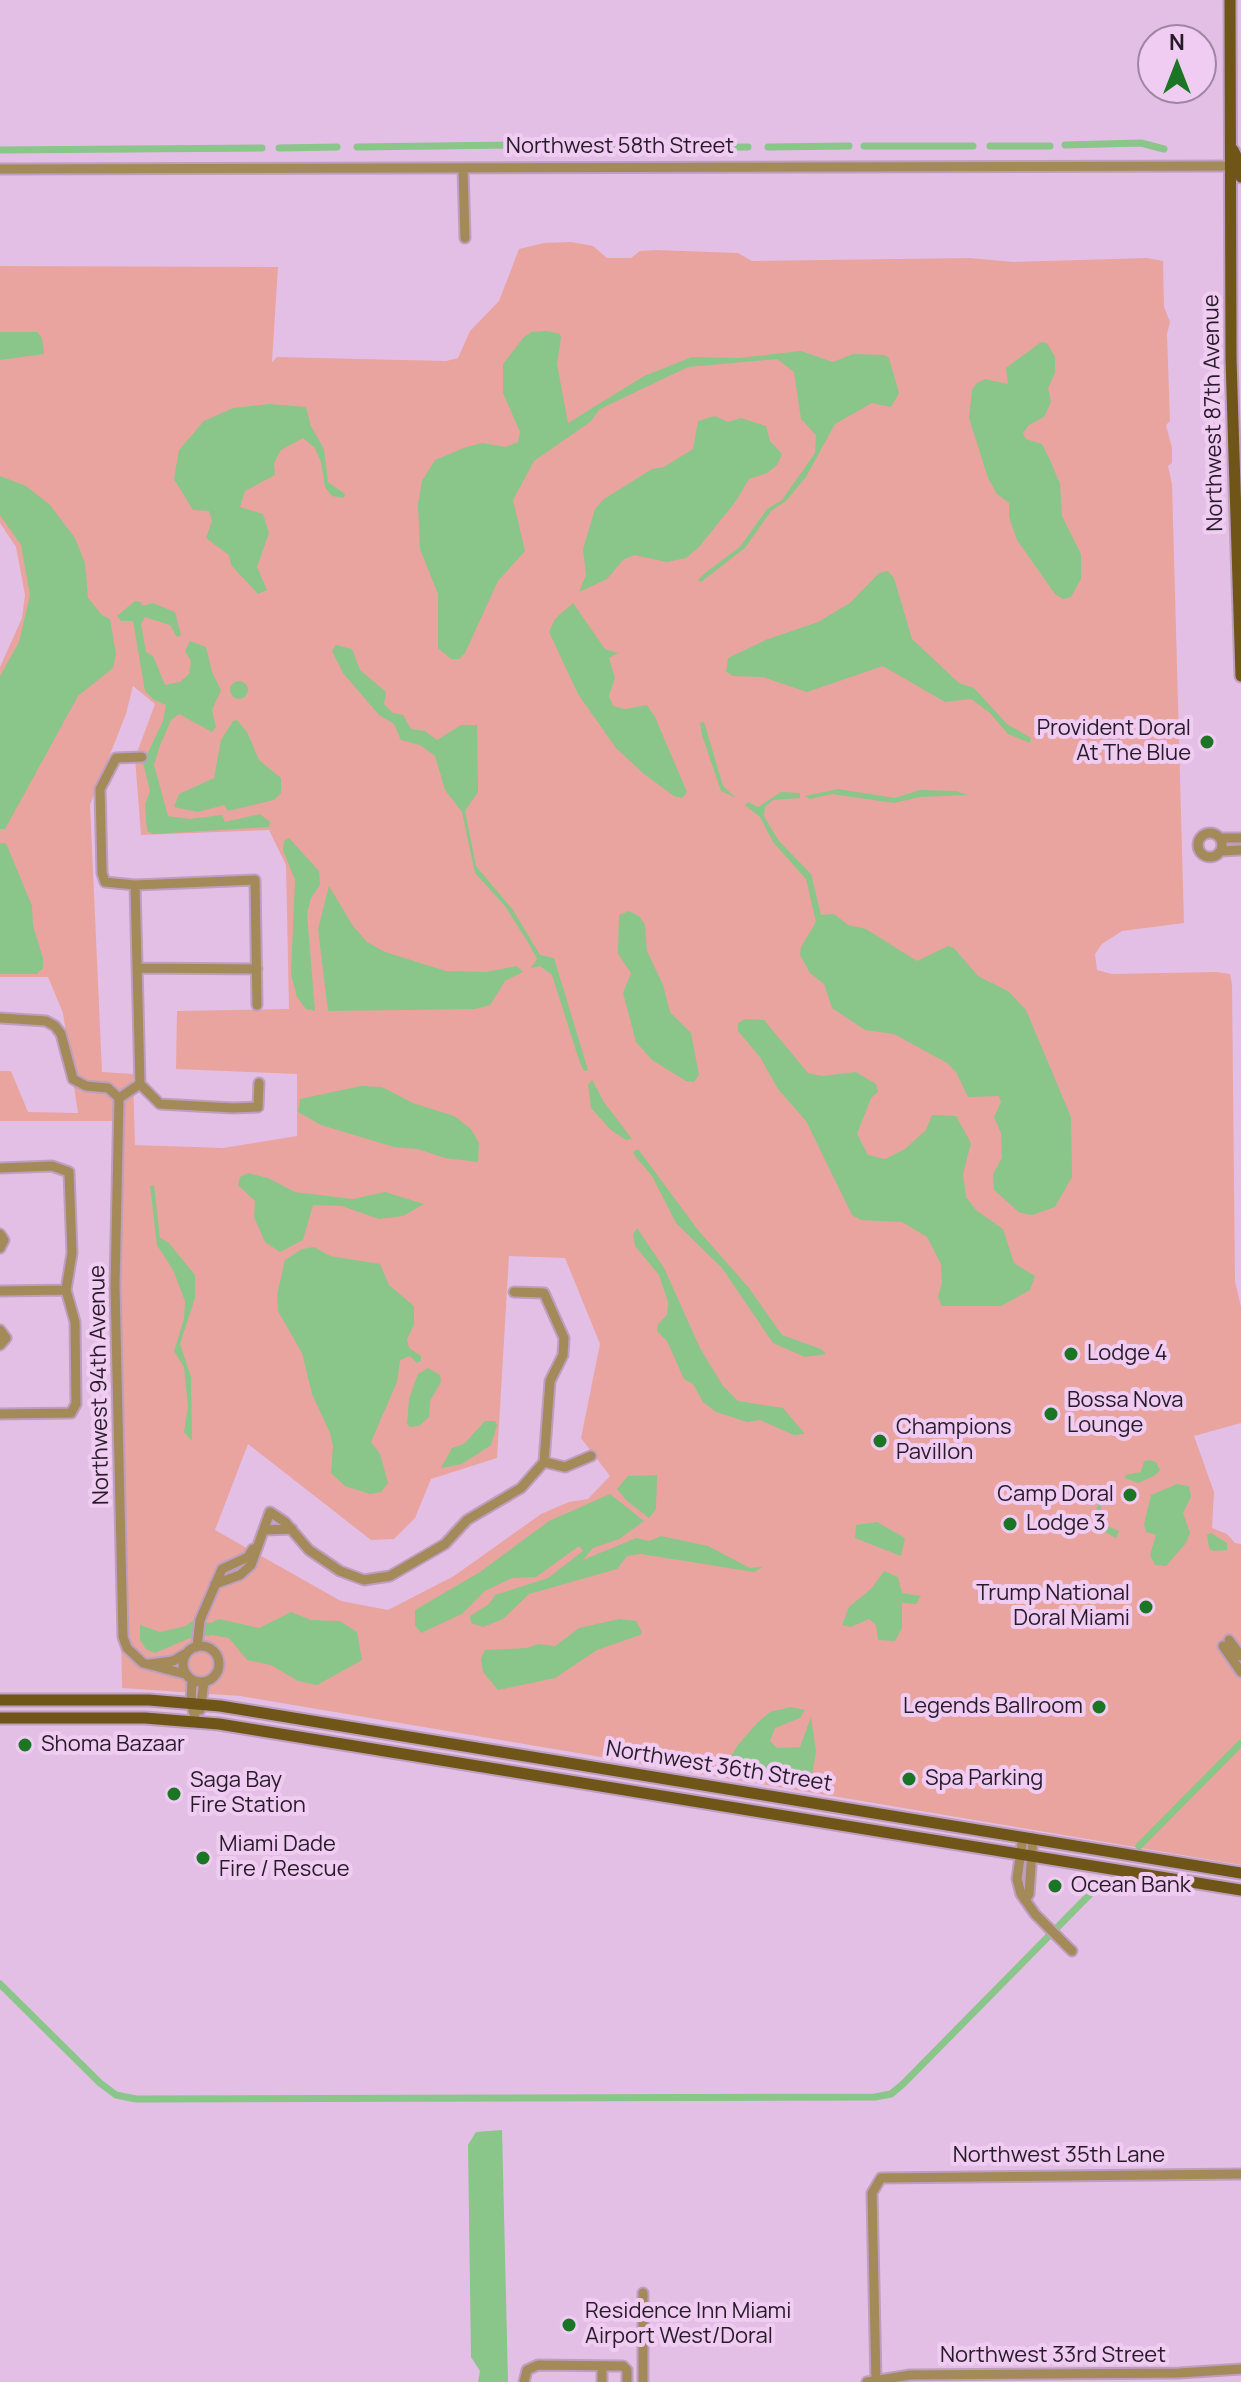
<!DOCTYPE html>
<style>
body{margin:0}
#map{position:relative;width:1241px;height:2382px;overflow:hidden;background:#e3bfe5;font-family:Manrope,sans-serif}
canvas{display:block}
.north{position:absolute;left:1137px;top:24px;width:80px;height:80px;box-sizing:border-box;background:#f0ccf2;border:2px solid #a085a2;border-radius:50%;rotate:0deg;font-size:22px;font-weight:700;line-height:32px;text-align:center;color:#281b29}
.north::after{content:'';display:block;margin:auto;width:28px;height:36px;background:#1a7524;clip-path:polygon(50% 0,100% 100%,50% 72%,0 100%)}
</style>
<div id="map">
<canvas width="1241" height="2382"></canvas>
<div class="north">N</div>
</div>
<script>
const ctx = document.querySelector('canvas').getContext('2d');
ctx.lineJoin = 'round';
function paint(path, color) { ctx.fillStyle = color; ctx.fill(path, 'evenodd'); }
const poly = rows => new Path2D(rows.map(r => 'M' + r).join(''));
function strokePath(path, color, width, dash) { ctx.strokeStyle = color; ctx.lineWidth = width; ctx.lineCap = dash ? 'butt' : 'round'; ctx.setLineDash(dash || []); ctx.stroke(path); }
function label(font, color, halo, rows, align = 'center') {
  ctx.font = font + ' Manrope,sans-serif'; ctx.lineWidth = 8; ctx.setLineDash([]); ctx.textBaseline = 'middle'; ctx.strokeStyle = halo; ctx.fillStyle = color; for (const [text, x, y, turn = 0] of rows) {
    ctx.save(); ctx.translate(x, y); ctx.rotate((+turn || 0) * Math.PI / 180); ctx.textAlign = isNaN(turn) ? turn : align; if (halo) ctx.strokeText(text, 0, 0); ctx.fillText(text, 0, 0); ctx.restore();
  }
}
const green = poly([
 [571,242,593,246,607,258,631,258,640,251,656,250,738,253,752,261,970,258,1013,262,1147,258,1163,261,1164,307,1170,322,1167,334,1170,421,1166,425,1172,448,1172,463,1168,466,1172,484,1184,923,1122,931,1102,944,1095,954,1097,970,1112,974,1216,972,1230,974,1232,984,1235,1281,1241,1307,1241,1423,1194,1436,1214,1492,1212,1528,1227,1534,1235,1543,1241,1544,1241,1865,240,1696,122,1688,112,1121,0,1121,0,1071,11,1071,28,1112,78,1113,63,1013,48,977,0,977,0,667,22,618,25,595,16,547,0,523,0,266,278,267,272,362,277,357,446,361,458,358,470,331,499,301,519,249,544,243],
 [133,686,155,704,135,758,141,835,269,830,286,865,289,1009,177,1011,176,1069,297,1074,297,1136,223,1148,135,1145,133,1074,102,1072,90,805,126,714],
 [509,1256,565,1258,600,1344,581,1438,610,1476,588,1499,569,1502,541,1514,454,1576,388,1610,341,1601,215,1530,248,1444,371,1540,394,1539,415,1518,431,1479,497,1458]
]);
const water = poly([
 [547,331,560,334,561,338,557,364,568,423,644,376,692,357,739,358,801,351,833,362,853,354,885,355,889,358,899,393,891,407,872,403,835,424,806,477,786,501,771,511,745,548,701,582,698,580,705,573,740,547,767,509,782,500,815,453,816,435,801,419,794,372,777,359,688,367,600,409,590,422,534,461,513,500,525,551,498,581,465,653,459,659,451,659,438,648,438,594,420,549,418,504,422,481,435,460,466,447,482,443,506,447,518,442,520,432,503,393,503,364,524,337,532,332],
 [0,332,37,332,42,338,44,354,0,360],
 [1041,342,1047,343,1055,357,1055,373,1048,388,1051,402,1044,417,1029,425,1023,433,1026,439,1042,444,1051,462,1060,484,1062,516,1081,554,1081,579,1071,597,1063,599,1055,594,1017,540,1009,517,1009,503,997,494,988,478,969,418,972,390,977,383,985,379,1008,384,1006,368],
 [270,404,306,407,311,426,324,449,328,482,345,494,344,498,332,496,325,487,321,462,315,448,303,438,281,450,274,463,275,475,245,491,240,507,263,514,269,533,257,567,267,590,258,594,231,565,229,555,206,538,212,521,209,511,193,510,174,479,179,450,204,421,233,408],
 [715,416,728,422,741,418,766,426,770,441,782,454,777,465,767,473,749,479,736,501,699,547,686,558,667,562,634,555,623,560,607,579,579,592,586,575,583,549,595,509,604,499,652,469,664,467,693,449,698,421],
 [0,476,26,486,50,505,75,538,85,563,88,598,102,615,110,619,116,654,113,668,78,696,5,829,0,829,0,676,19,642,30,595,21,545,0,515],
 [888,571,894,578,912,639,959,683,974,688,1007,724,1031,738,1030,743,1008,734,990,713,971,699,945,702,883,666,807,692,763,677,732,676,726,671,728,658,768,639,818,622,850,603,879,573],
 [135,601,141,602,142,606,153,603,175,612,181,635,177,637,170,625,145,617,141,624,146,652,153,656,165,685,180,682,189,674,191,661,185,651,190,641,206,647,212,672,221,690,212,710,216,727,212,732,179,714,171,720,159,748,154,765,168,816,190,819,222,815,225,822,260,814,270,822,269,827,153,834,147,831,145,805,150,791,143,763,163,721,166,705,154,700,145,691,133,621,121,621,117,616],
 [573,603,605,649,618,653,609,658,615,678,609,696,613,706,625,709,647,705,655,717,687,792,682,798,674,796,644,774,616,748,578,694,549,632,555,619],
 [336,645,352,649,360,670,386,692,384,704,393,713,403,715,411,729,425,731,437,740,461,725,477,725,478,792,465,811,476,866,513,910,540,955,554,958,588,1070,584,1071,580,1063,552,975,540,966,531,968,537,959,529,944,505,906,475,873,462,812,445,790,435,756,420,745,401,740,394,724,379,715,343,673,332,651],
 '230 690a9 9 0 1 1 18 0a9 9 0 1 1-18 0Z',
 [237,720,247,732,259,760,281,778,281,793,274,800,228,811,224,805,198,812,174,807,179,794,214,778,221,740,233,721],
 [704,722,723,786,736,798,721,791,702,735,700,723],
 [838,789,895,798,920,790,956,791,968,795,920,797,894,803,832,794,810,799,805,796],
 [781,792,800,793,800,798,773,800,765,807,764,816,778,840,811,874,821,915,834,914,848,925,866,929,917,961,948,946,954,948,978,976,1008,991,1026,1010,1071,1117,1072,1177,1055,1207,1032,1215,1020,1213,994,1190,993,1174,1002,1158,1001,1133,994,1117,1001,1102,999,1096,968,1097,956,1072,947,1063,894,1034,865,1030,832,1008,824,984,810,973,800,955,801,947,816,922,806,879,773,842,760,817,745,805,748,802,758,807],
 [289,838,319,871,320,885,311,898,307,914,315,1011,306,1009,297,997,291,974,295,880,283,850,284,841],
 [0,843,6,843,32,906,33,926,43,958,43,968,37,974,0,974],
 [329,886,353,926,367,942,385,952,446,971,486,972,517,966,523,972,505,981,490,1005,474,1009,328,1011,318,929],
 [629,911,639,916,645,925,647,951,663,985,670,1012,691,1033,699,1075,694,1082,686,1081,652,1060,636,1042,623,993,631,973,618,954,619,915],
 [745,1019,764,1020,808,1073,822,1076,856,1072,876,1084,878,1092,871,1098,857,1134,868,1155,885,1159,905,1149,926,1130,932,1115,956,1116,971,1143,963,1174,966,1197,976,1210,1003,1229,1014,1263,1035,1276,1030,1290,1001,1306,942,1306,938,1297,942,1283,941,1264,927,1237,902,1222,861,1220,852,1215,806,1121,778,1089,760,1057,738,1031,738,1023],
 [592,1080,604,1102,632,1139,626,1140,611,1130,591,1108,588,1085],
 [361,1086,382,1087,413,1103,454,1116,471,1129,479,1143,478,1162,445,1158,418,1149,394,1147,321,1125,298,1112,300,1099],
 [638,1149,698,1230,749,1288,782,1335,821,1349,826,1354,805,1357,773,1343,722,1268,676,1223,652,1176,635,1156,633,1152],
 [248,1173,268,1178,295,1192,353,1199,385,1192,424,1204,403,1216,379,1219,342,1206,313,1205,303,1240,280,1252,265,1242,254,1217,255,1201,238,1185,240,1177],
 [154,1185,160,1238,168,1242,195,1275,195,1298,180,1344,191,1377,192,1441,184,1432,188,1406,184,1367,174,1351,184,1319,185,1301,173,1270,157,1245,150,1186],
 [637,1228,664,1268,700,1348,723,1386,738,1401,783,1408,805,1434,794,1435,760,1420,747,1422,716,1412,703,1402,693,1384,684,1379,667,1341,657,1331,658,1324,667,1315,668,1302,659,1275,635,1246,633,1234],
 [314,1247,330,1256,380,1264,389,1285,414,1306,414,1325,407,1339,409,1348,421,1356,421,1361,417,1363,410,1356,400,1360,397,1382,371,1442,380,1454,388,1483,381,1492,370,1494,345,1486,331,1473,333,1446,330,1433,312,1394,302,1353,278,1311,277,1295,285,1260,302,1249],
 [428,1368,440,1375,441,1382,430,1401,429,1417,419,1426,410,1427,407,1424,409,1399,418,1374],
 [485,1421,495,1421,497,1425,491,1445,462,1464,441,1468,452,1448,464,1444],
 [1150,1460,1156,1462,1160,1470,1154,1476,1138,1483,1125,1478,1125,1475,1141,1472,1144,1461],
 [657,1475,656,1509,649,1518,627,1501,617,1489,628,1476],
 [1177,1484,1189,1486,1191,1497,1183,1513,1190,1533,1186,1543,1166,1566,1155,1565,1150,1555,1156,1535,1146,1532,1144,1524,1151,1495],
 [610,1494,644,1521,619,1539,593,1548,583,1560,636,1538,649,1541,661,1536,708,1546,750,1568,763,1567,754,1572,641,1554,627,1556,617,1569,529,1594,503,1619,483,1627,471,1623,470,1616,489,1604,495,1595,548,1578,583,1551,579,1546,536,1577,512,1578,485,1591,462,1614,421,1633,415,1625,415,1610,480,1572,549,1521],
 [1099,1500,1105,1525,1119,1531,1116,1538,1105,1532,1099,1534,1099,1523,1092,1519,1098,1506,1095,1501],
 [877,1522,905,1538,901,1556,855,1538,856,1525],
 [1211,1533,1227,1543,1227,1550,1213,1551,1209,1548,1207,1535],
 [884,1571,898,1577,902,1593,921,1596,916,1604,902,1603,902,1628,895,1641,878,1640,876,1625,869,1619,851,1627,842,1625,849,1607,872,1588],
 [291,1612,311,1620,340,1621,357,1632,362,1660,317,1685,298,1681,271,1665,247,1660,229,1638,212,1635,190,1638,155,1653,146,1649,140,1640,140,1625,160,1632,186,1626,192,1621,211,1623,219,1619,259,1628],
 [619,1619,636,1621,642,1632,640,1635,597,1650,555,1678,498,1690,483,1672,481,1658,485,1650,527,1648,538,1644,555,1646,579,1628],
 [791,1707,805,1710,800,1718,775,1728,770,1741,777,1748,800,1747,811,1717,816,1752,811,1780,791,1783,779,1770,755,1776,731,1768,729,1761,737,1746,758,1722,770,1712],
 [502,2130,508,2382,478,2382,480,2371,471,2357,468,2145,476,2132]
]);
const canal = poly([
 [1065,145,1141,143,1164,149],
 [864,146,973,146],
 [990,146,1050,146],
 [357,147,512,145,633,148],
 [768,147,849,146],
 [279,148,337,147],
 [650,148,748,147],
 [0,150,262,148],
 [1139,1846,1241,1743],
 [0,1984,100,2083,116,2095,136,2099,875,2097,891,2094,903,2084,1103,1881]
]);
const minor = poly([
 [463,168,465,238],
 [0,169,1238,166],
 [142,757,116,758,100,789,102,873,105,882,135,885,255,880,257,1005],
 '1198 845a12 12 0 1 1 24 0a12 12 0 1 1-24 0Z',
 [1220,838,1241,838],
 [1221,851,1241,850],
 [137,968,257,969],
 [0,1018,46,1021,55,1026,61,1034,73,1079,86,1086,108,1088,119,1098],
 [140,1084,160,1104,233,1108,258,1107,259,1083],
 [119,1098,115,1286,123,1637,127,1648,143,1663,185,1674],
 [119,1098,140,1084,135,885],
 [0,1168,52,1166,69,1172,72,1253,66,1290,75,1322,76,1404,71,1413,0,1414],
 [0,1234,4,1240,0,1248],
 [0,1291,66,1290],
 [0,1330,6,1338,0,1345],
 [544,1462,565,1467,591,1456],
 [264,1530,292,1529],
 [215,1584,240,1575,251,1565,270,1512,285,1522,309,1550,340,1571,364,1580,390,1576,445,1544,467,1520,521,1488,544,1462,550,1381,563,1355,564,1338,544,1293,514,1292],
 [1229,1640,1241,1656],
 [1223,1646,1241,1672],
 '183 1664a18 18 0 1 1 36 0a18 18 0 1 1-36 0Z',
 [197,1647,200,1620,222,1569,248,1557,253,1549],
 [150,1664,173,1661,185,1654],
 [192,1680,191,1703,196,1721],
 [200,1710,204,1682],
 [1023,1837,1017,1879,1021,1894,1035,1914,1072,1951],
 [1025,1900,1029,1894,1033,1838],
 [602,2366,602,2382],
 [524,2382,527,2370,538,2365,623,2366,627,2370,627,2382],
 [643,2382,643,2293],
 [867,2382,910,2375,1179,2373,1241,2369],
 [876,2382,872,2193,881,2178,1241,2174]
]);
const major = poly([
 [1230,0,1231,359,1241,676],
 [1233,150,1241,166,1241,177],
 [0,1700,149,1700,220,1706,1241,1873],
 [0,1718,145,1718,219,1724,1241,1890]
]);
const markers = [
 [1207,742,8,"#1a7524"],
 [1071,1354,8,"#1a7524"],
 [1051,1414,8,"#1a7524"],
 [880,1441,8,"#1a7524"],
 [1130,1495,8,"#1a7524"],
 [1010,1524,8,"#1a7524"],
 [1146,1607,8,"#1a7524"],
 [1099,1707,8,"#1a7524"],
 [25,1745,8,"#1a7524"],
 [909,1779,8,"#1a7524"],
 [174,1794,8,"#1a7524"],
 [203,1858,8,"#1a7524"],
 [1055,1886,8,"#1a7524"],
 [569,2325,8,"#1a7524"]
];
const streetNames = [
 ["Northwest 58th Street",620,147],
 ["Northwest 87th Avenue",1214,413,-91],
 ["Northwest 94th Avenue",100,1385,-91],
 ["Northwest 36th Street",719,1767,9],
 ["Northwest 35th Lane",1059,2156],
 ["Northwest 33rd Street",1053,2356]
];
const poiNames = [
 ["Provident Doral",1191,729,"right"],
 ["At The Blue",1191,754,"right"],
 ["Lodge 4",1087,1354],
 ["Bossa Nova",1067,1401],
 ["Lounge",1067,1426],
 ["Champions",896,1428],
 ["Pavillon",896,1453],
 ["Camp Doral",1114,1495,"right"],
 ["Lodge 3",1026,1524],
 ["Trump National",1130,1594,"right"],
 ["Doral Miami",1130,1619,"right"],
 ["Legends Ballroom",1083,1707,"right"],
 ["Shoma Bazaar",41,1745],
 ["Spa Parking",925,1779],
 ["Saga Bay",190,1781],
 ["Fire Station",190,1806],
 ["Miami Dade",219,1845],
 ["Fire / Rescue",219,1870],
 ["Ocean Bank",1071,1886],
 ["Residence Inn Miami",585,2312],
 ["Airport West/Doral",585,2337]
];
paint(green, '#eaa49f');
paint(water, '#8ac589');
strokePath(canal, '#8ac589', 7);
strokePath(minor, '#be9ebf', 13);
strokePath(major, '#be9ebf', 15);
strokePath(minor, '#a38a58', 9);
strokePath(major, '#6f5518', 11);
for (const [x, y, r, color] of markers) { const dot = new Path2D(); dot.arc(x, y, r, 0, 2 * Math.PI); ctx.fillStyle = color; ctx.fill(dot); strokePath(dot, '#f0ccf2', 3); }
label('22px', '#281b29', '#f0ccf2', streetNames);
label('22px', '#281b29', '#f0ccf2', poiNames, 'left');
</script>
